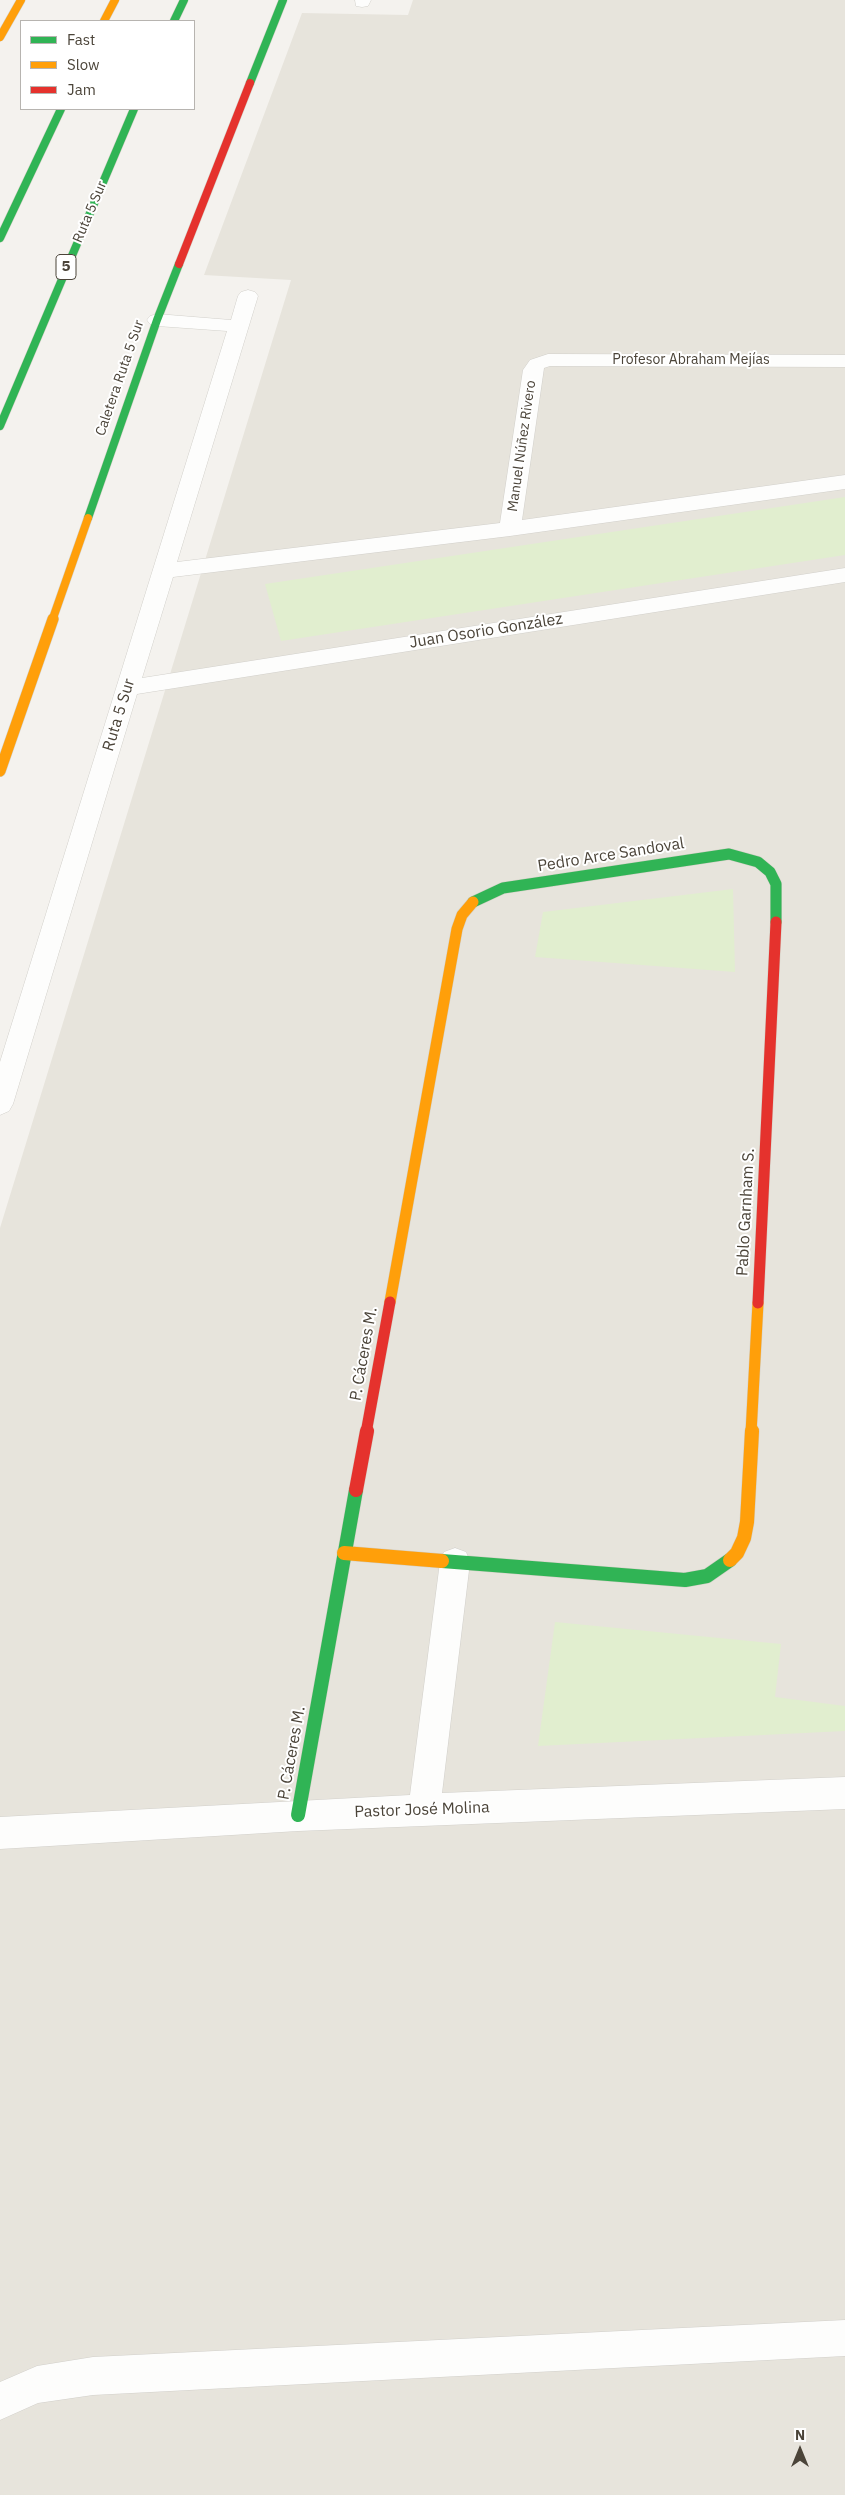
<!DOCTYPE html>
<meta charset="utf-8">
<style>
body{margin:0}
#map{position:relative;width:845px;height:2495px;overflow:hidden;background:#f4f2ee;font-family:"IBM Plex Sans",sans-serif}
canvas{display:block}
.legend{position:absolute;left:20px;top:20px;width:175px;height:90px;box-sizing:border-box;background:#fff;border:1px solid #b7b4b0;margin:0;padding:6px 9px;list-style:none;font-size:15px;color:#4b4439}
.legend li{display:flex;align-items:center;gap:10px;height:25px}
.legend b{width:25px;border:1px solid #b7b4b0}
.north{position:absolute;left:775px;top:2425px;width:50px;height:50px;-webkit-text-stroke:4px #fff;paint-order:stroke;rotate:0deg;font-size:14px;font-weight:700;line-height:20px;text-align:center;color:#4b4439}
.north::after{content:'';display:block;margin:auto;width:18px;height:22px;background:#4b4439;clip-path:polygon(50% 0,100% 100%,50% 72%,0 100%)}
</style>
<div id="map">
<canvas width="845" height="2495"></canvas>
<ul class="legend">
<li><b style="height:6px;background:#30b455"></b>Fast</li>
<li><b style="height:6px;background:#ff9f0a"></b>Slow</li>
<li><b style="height:6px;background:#e5322d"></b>Jam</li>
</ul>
<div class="north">N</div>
</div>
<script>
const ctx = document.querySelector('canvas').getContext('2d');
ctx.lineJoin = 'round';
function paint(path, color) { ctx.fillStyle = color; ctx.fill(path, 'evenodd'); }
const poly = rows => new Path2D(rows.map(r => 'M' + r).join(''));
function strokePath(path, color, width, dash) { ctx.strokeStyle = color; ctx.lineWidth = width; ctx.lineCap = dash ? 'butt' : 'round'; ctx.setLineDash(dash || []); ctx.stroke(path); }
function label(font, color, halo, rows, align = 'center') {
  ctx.font = font + ' "IBM Plex Sans",sans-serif'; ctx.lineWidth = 4; ctx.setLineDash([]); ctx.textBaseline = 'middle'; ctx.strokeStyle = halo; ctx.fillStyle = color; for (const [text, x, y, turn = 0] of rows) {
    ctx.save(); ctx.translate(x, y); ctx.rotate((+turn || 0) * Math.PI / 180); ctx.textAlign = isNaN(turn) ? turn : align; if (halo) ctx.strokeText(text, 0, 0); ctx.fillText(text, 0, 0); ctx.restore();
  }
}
const residential = poly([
 [413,0,845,0,845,2495,0,2495,0,1228,291,280,204,275,302,13,408,15]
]);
const green = poly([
 [845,497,845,555,281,641,265,584],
 [733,889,735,972,535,957,543,912],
 [555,1622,781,1644,775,1697,845,1706,845,1731,538,1746]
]);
const street = poly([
 [355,0,371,0,368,6,362,7,356,6,355,0],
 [248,290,255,292,258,296,177,562,500,523,523,370,530,360,548,354,845,355,845,367,550,366,544,368,522,520,845,475,845,489,510,536,173,577,142,678,845,568,845,582,137,694,13,1104,9,1111,0,1115,0,1062,227,331,157,326,150,324,147,320,150,316,157,314,231,320,238,296,241,292,248,290],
 [455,1548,466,1552,470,1562,442,1793,845,1777,845,1809,298,1831,0,1849,0,1817,410,1795,440,1562,444,1552,455,1548],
 [845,2320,845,2356,93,2395,38,2403,0,2420,0,2382,37,2366,93,2357,845,2320]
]);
const fastFar2 = poly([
 [174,21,184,0],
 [250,83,283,0],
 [0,238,61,109],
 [0,426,134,109],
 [88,518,157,320,179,264]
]);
const fastFar1 = poly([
 [473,902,503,888,729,854,758,862,770,872,776,884,776,922]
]);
const fast = poly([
 [442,1561,685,1580,707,1576,730,1560],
 [298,1815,356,1490]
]);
const slowFar2 = poly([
 [104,21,115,0],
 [0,37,21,0],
 [52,621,88,518]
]);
const slowFar1 = poly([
 [0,771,53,619],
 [390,1302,457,929,462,915,473,902],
 [751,1433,758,1303]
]);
const slow = poly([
 [344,1553,442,1561],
 [730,1560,737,1553,744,1538,747,1522,752,1431]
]);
const jamFar2 = poly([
 [179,264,250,83]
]);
const jamFar1 = poly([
 [758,1303,776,922],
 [366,1433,390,1302]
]);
const jam = poly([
 [356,1490,367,1431]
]);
const farStreetnames = [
 ["Ruta 5 Sur",90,212,-67],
 ["Profesor Abraham Mejías",691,360],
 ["Caletera Ruta 5 Sur",120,378,-71],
 ["Manuel Núñez Rivero",522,446,-82]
];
const shields = [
 [66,267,20]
];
const shieldNames = [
 ["5",66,267]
];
const streetNames = [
 ["Juan Osorio González",486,631,-9],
 ["Ruta 5 Sur",119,715,-73],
 ["Pedro Arce Sandoval",611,855,-9],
 ["Pablo Garnham S.",746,1212,-87],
 ["P. Cáceres M.",364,1354,-80],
 ["P. Cáceres M.",292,1753,-80],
 ["Pastor José Molina",422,1810,-2]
];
paint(residential, '#e7e4dc');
paint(green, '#e1eecf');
strokePath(street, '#d2d0cb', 1);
strokePath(fastFar2, '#d3cfc5', 9);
strokePath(fastFar1, '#d3cfc5', 12);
strokePath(fast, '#d3cfc5', 15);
strokePath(slowFar2, '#d3cfc5', 9);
strokePath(slowFar1, '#d3cfc5', 12);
strokePath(slow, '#d3cfc5', 15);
strokePath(jamFar2, '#d3cfc5', 9);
strokePath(jamFar1, '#d3cfc5', 12);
strokePath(jam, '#d3cfc5', 15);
paint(street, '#fdfdfc');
strokePath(fastFar2, '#30b455', 8);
strokePath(fastFar1, '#30b455', 11);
strokePath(fast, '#30b455', 14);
strokePath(slowFar2, '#ff9f0a', 8);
strokePath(slowFar1, '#ff9f0a', 11);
strokePath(slow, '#ff9f0a', 14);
strokePath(jamFar2, '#e5322d', 8);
strokePath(jamFar1, '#e5322d', 11);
strokePath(jam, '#e5322d', 14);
label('14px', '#4b4439', '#fff', farStreetnames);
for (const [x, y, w] of shields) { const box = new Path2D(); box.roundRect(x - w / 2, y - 12.5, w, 25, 4); ctx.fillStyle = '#fff'; ctx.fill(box); strokePath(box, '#4b4439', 1); }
label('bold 15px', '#4b4439', null, shieldNames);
label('16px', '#4b4439', '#fff', streetNames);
</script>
